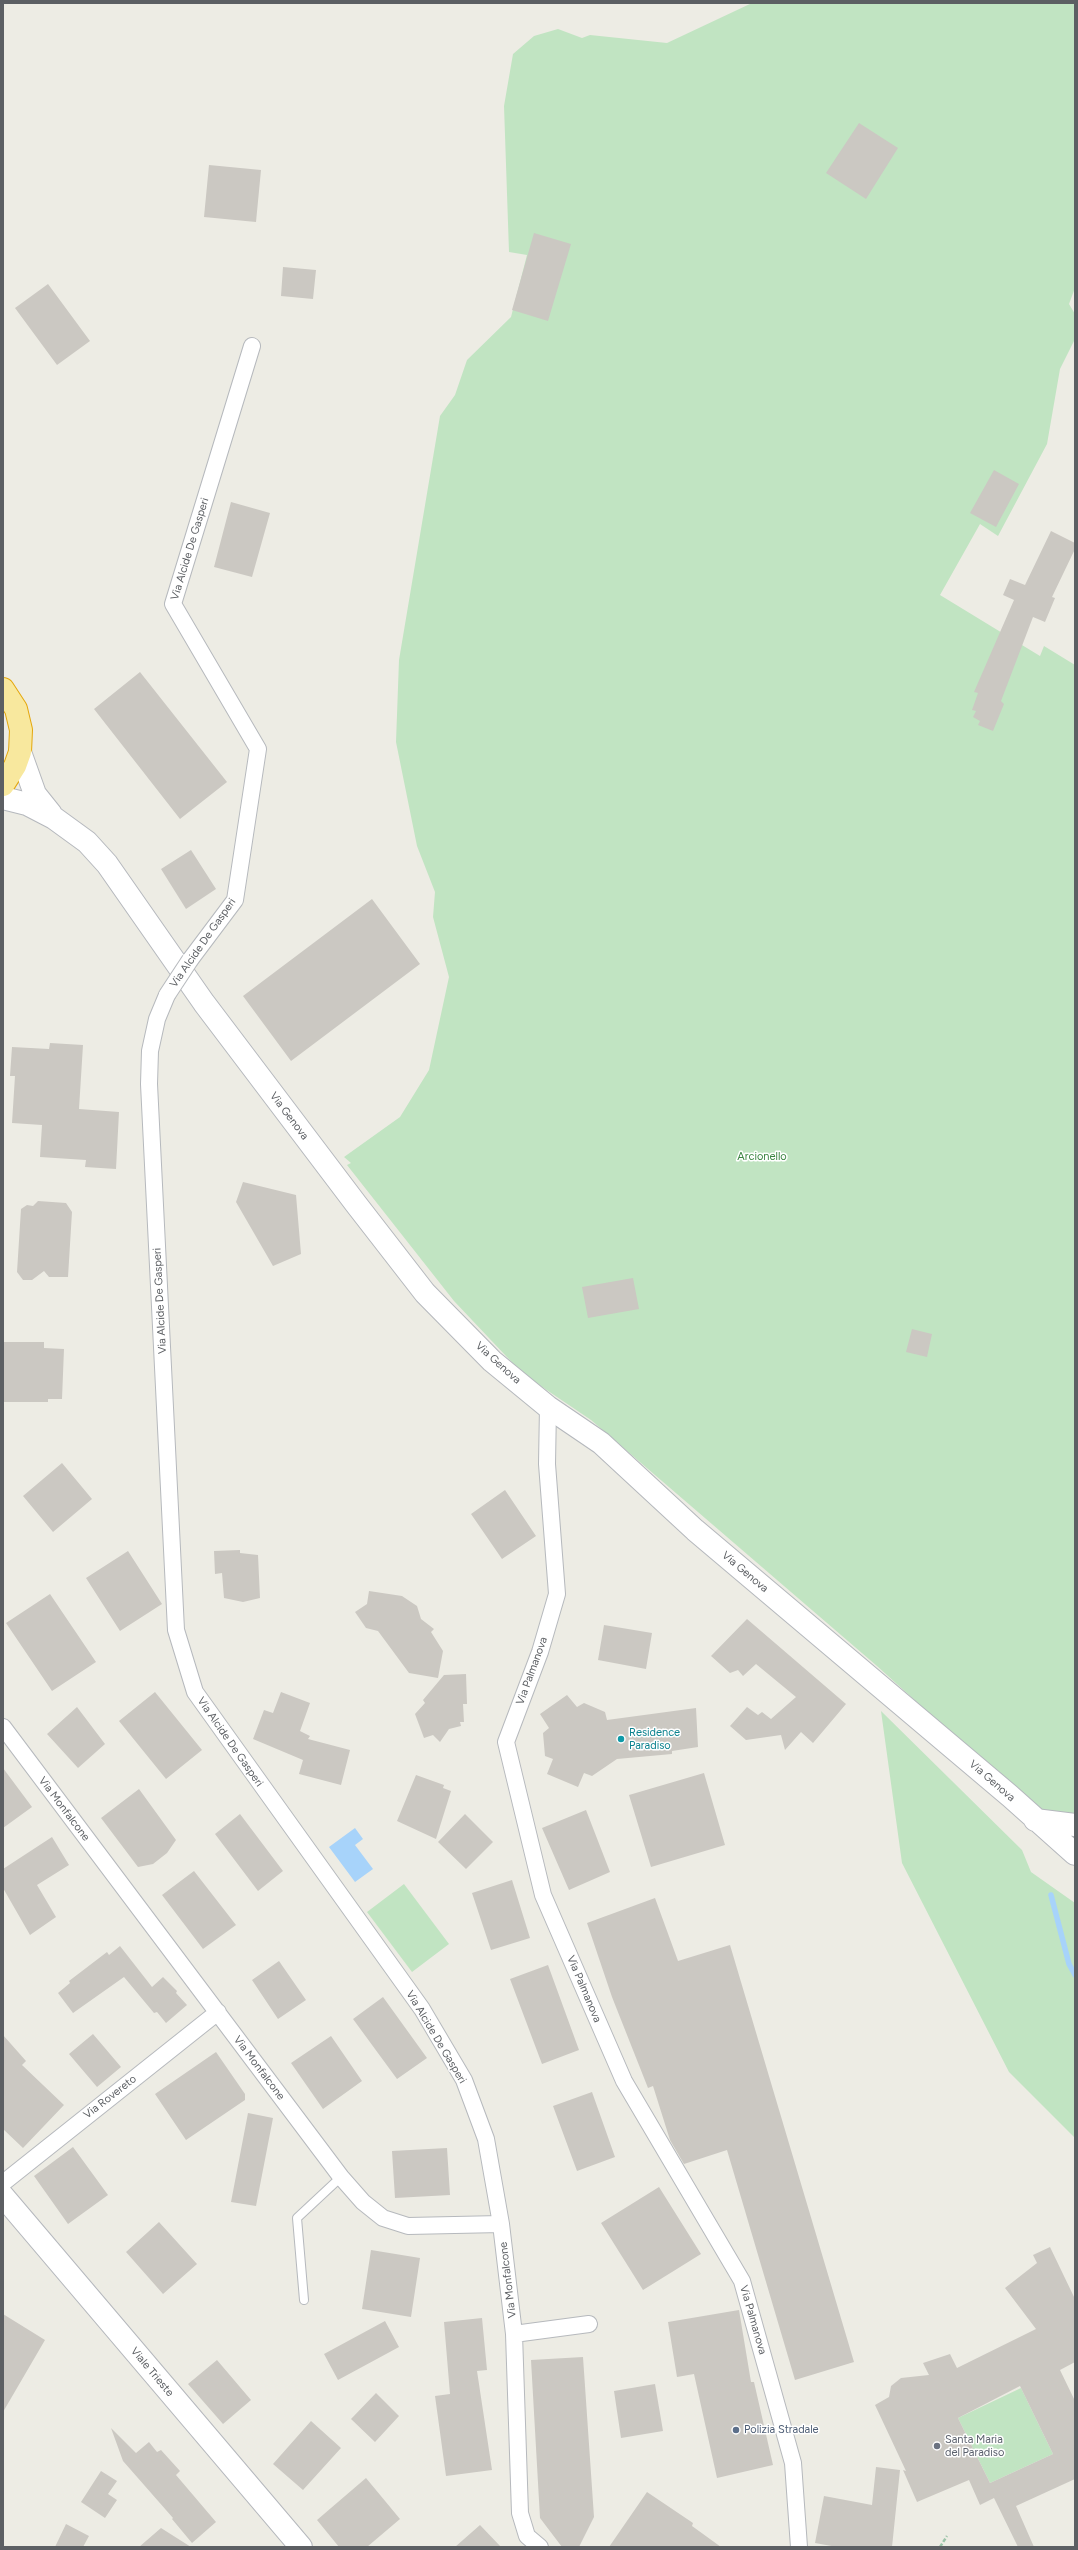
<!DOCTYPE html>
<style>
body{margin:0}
#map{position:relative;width:1078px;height:2550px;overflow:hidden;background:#edece4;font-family:Figtree,sans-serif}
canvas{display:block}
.frame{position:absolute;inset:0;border:4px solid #5c5f63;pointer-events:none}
</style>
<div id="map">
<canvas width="1078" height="2550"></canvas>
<div class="frame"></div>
</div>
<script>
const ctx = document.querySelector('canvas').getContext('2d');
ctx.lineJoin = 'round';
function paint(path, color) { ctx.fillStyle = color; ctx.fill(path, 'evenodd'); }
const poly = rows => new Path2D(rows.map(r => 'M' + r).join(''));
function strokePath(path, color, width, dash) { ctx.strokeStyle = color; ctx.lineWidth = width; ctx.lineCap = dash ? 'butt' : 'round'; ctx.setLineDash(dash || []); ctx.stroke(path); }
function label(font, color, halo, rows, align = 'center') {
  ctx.font = font + ' Figtree,sans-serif'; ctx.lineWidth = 3; ctx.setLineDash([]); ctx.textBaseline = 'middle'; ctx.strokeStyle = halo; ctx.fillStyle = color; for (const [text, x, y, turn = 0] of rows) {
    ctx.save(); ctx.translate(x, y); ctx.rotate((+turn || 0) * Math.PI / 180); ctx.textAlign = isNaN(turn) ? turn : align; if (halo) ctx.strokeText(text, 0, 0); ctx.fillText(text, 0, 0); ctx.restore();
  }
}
const green = poly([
 [752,3,1075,3,1075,288,1069,304,1075,314,1075,339,1060,369,1047,444,998,536,980,524,940,595,1040,656,1044,646,1075,665,1075,1817,1039,1813,877,1666,591,1420,523,1374,454,1301,347,1165,351,1163,344,1157,400,1117,429,1070,449,977,433,917,435,892,417,846,396,742,399,660,440,416,455,395,467,360,511,317,527,255,509,252,504,106,513,54,534,36,558,29,582,38,590,35,667,43],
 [881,1711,1022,1850,1031,1872,1075,1903,1075,2138,1009,2072,902,1863],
 [404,1884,449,1944,412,1972,367,1912],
 [1021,2388,1053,2454,990,2483,958,2418]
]);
const water = poly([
 [355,1828,363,1839,355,1845,373,1869,355,1882,329,1847]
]);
const stream = poly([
 [1051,1895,1069,1964,1075,1975]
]);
const building = poly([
 [859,123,898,148,866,199,826,173],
 [209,165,261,170,256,222,204,217],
 [534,233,571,244,548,321,512,310],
 [283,267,316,270,313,299,281,296],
 [48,284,90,341,57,365,15,308],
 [994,470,1019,484,996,527,970,513],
 [231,502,270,513,252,577,214,567],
 [1051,531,1075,543,1075,549,1052,597,1055,598,1045,622,1033,617,1001,701,1004,704,993,731,978,725,980,721,973,717,976,711,972,710,978,693,974,692,1014,600,1003,595,1010,579,1025,585],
 [140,672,227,782,180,819,94,709],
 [191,850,216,889,186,909,161,869],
 [372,899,420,964,291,1061,243,996],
 [50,1043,83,1045,79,1109,119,1112,116,1169,85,1167,86,1160,40,1157,42,1125,12,1123,15,1076,10,1076,12,1047,49,1049],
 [243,1182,296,1195,301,1254,273,1266,236,1202],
 [38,1201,66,1203,72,1212,68,1277,49,1277,44,1271,32,1280,23,1280,17,1272,21,1209,27,1205,33,1206],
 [633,1278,639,1309,588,1318,582,1287],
 [912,1329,932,1334,927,1357,906,1352],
 [3,1342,44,1342,44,1348,64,1349,62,1399,48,1399,48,1402,3,1402],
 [62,1463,92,1499,53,1532,23,1496],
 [505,1490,536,1536,502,1559,471,1514],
 [240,1550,240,1553,258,1555,260,1598,243,1602,224,1598,222,1573,215,1574,214,1551],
 [128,1551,162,1604,120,1631,86,1578],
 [369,1591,402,1596,417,1606,421,1619,434,1629,431,1632,443,1651,438,1678,409,1673,378,1631,366,1628,355,1612,367,1604],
 [50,1594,96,1662,52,1691,6,1623],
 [747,1619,846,1704,813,1743,801,1732,785,1750,781,1735,746,1740,730,1726,747,1707,758,1715,762,1712,771,1719,796,1697,756,1664,743,1676,738,1670,730,1673,711,1656],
 [604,1625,652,1633,646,1669,598,1660],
 [466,1674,467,1704,463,1704,464,1722,460,1722,461,1726,449,1729,440,1742,433,1735,424,1738,415,1714,425,1703,423,1700,444,1675],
 [155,1692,202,1750,166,1779,119,1721],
 [281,1692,310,1703,300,1731,310,1736,308,1739,350,1750,341,1785,299,1774,303,1760,253,1739,264,1710,273,1713],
 [567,1695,577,1707,584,1703,605,1712,607,1720,696,1708,698,1747,672,1751,672,1754,617,1759,592,1776,584,1773,578,1787,547,1774,553,1759,545,1756,543,1733,549,1728,540,1714],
 [77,1707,105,1744,78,1768,47,1734],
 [3,1768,32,1807,3,1828],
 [704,1773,725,1845,651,1867,629,1795],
 [416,1775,444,1785,443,1788,451,1791,436,1839,397,1821],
 [139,1789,176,1840,167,1853,153,1864,138,1867,101,1818],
 [586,1810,610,1872,569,1890,542,1828],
 [240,1814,283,1871,258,1891,215,1834],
 [465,1814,493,1842,466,1869,438,1842],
 [52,1837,69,1865,37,1885,56,1917,30,1935,3,1888,3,1869],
 [194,1871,236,1925,203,1949,162,1895],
 [512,1880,530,1938,491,1950,472,1893],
 [655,1898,678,1961,730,1945,854,2362,795,2380,727,2150,684,2164,670,2140,653,2086,648,2088,612,1997,587,1923],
 [120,1946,152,1987,163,1977,177,1991,176,1993,187,2005,166,2023,157,2012,154,2013,124,1977,73,2013,58,1993,70,1983,69,1981,107,1952,109,1955],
 [279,1961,306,2000,278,2019,252,1980],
 [548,1965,579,2050,542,2064,510,1979],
 [383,1997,427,2058,397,2079,353,2019],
 [93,2034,121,2067,97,2087,69,2054],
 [3,2035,26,2061,22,2065,64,2105,23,2148,3,2129],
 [331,2036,362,2081,323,2109,291,2063],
 [216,2052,245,2094,245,2100,186,2140,155,2094],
 [592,2092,615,2157,577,2171,553,2106],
 [248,2113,273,2118,256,2206,231,2202],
 [73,2147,108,2195,68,2224,34,2176],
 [447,2148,450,2195,395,2198,392,2151],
 [659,2187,701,2254,643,2290,601,2223],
 [159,2222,197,2264,163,2294,126,2252],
 [1050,2247,1075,2299,1075,2362,1060,2370,1075,2401,1075,2479,1016,2506,1034,2547,1018,2547,994,2498,980,2505,969,2480,917,2502,903,2470,906,2471,875,2405,889,2397,891,2386,901,2378,929,2375,923,2363,950,2354,957,2368,1036,2329,1005,2288,1037,2263,1033,2255],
 [1020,2386,1053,2454,990,2483,958,2418],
 [371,2250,420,2258,411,2317,362,2309],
 [739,2310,751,2382,754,2382,773,2465,717,2478,694,2374,677,2377,668,2322],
 [3,2314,45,2340,3,2412],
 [482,2318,487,2370,477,2371,492,2470,446,2476,435,2396,450,2394,444,2322],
 [385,2321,399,2347,338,2380,324,2354],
 [583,2357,594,2517,579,2547,562,2547,540,2518,531,2360],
 [217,2360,251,2400,223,2424,188,2384],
 [655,2384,663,2431,621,2438,614,2391],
 [376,2393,399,2416,375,2442,351,2419],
 [311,2421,341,2448,303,2490,273,2464],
 [111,2428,136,2453,149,2442,157,2452,161,2450,180,2471,176,2475,216,2522,192,2543,172,2519,173,2518,123,2461],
 [876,2467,900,2470,892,2547,837,2547,815,2543,824,2496,872,2505],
 [101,2471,117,2481,108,2494,117,2500,105,2518,81,2502],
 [366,2478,400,2519,367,2547,339,2547,317,2520],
 [647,2492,693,2523,692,2526,721,2547,609,2547],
 [66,2524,89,2536,83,2547,55,2547],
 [480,2525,501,2547,455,2547],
 [161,2528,191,2547,139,2547]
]);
const path = poly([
 [940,2547,947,2536]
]);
const service = poly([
 [304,2300,297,2218,341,2177]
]);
const minor = poly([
 [190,960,235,900,258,749,173,604,252,346],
 [167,995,157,1019,150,1051,149,1084,176,1630,195,1692,422,2009,464,2080,486,2139,501,2224],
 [548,1407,547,1464,557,1594,540,1652,506,1742,543,1895,624,2081,742,2281,793,2463,799,2547],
 [3,1727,341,2177,363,2202,383,2218,408,2226,501,2224,514,2334,520,2513,527,2536,540,2547],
 [3,2183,218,2012],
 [514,2334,589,2324]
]);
const secondary = poly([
 [20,752,35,794,51,814],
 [3,798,27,804,54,818,87,842,107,864,204,1003,356,1204,425,1293,492,1361,548,1407,601,1443,695,1530,1010,1796,1075,1854],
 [1035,1820,1075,1825],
 [3,2196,301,2547]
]);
const trunk = poly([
 [3,689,16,709,21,730,20,752,15,766,3,785]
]);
const minorBridge = poly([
 [167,995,190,960]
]);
const markers = [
 [621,1739,4,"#0f9aa8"],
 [736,2430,4,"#5c6f8a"],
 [937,2446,4,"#6b7280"]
];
const streetNames = [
 ["Via Alcide De Gasperi",190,549,-73],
 ["Via Alcide De Gasperi",203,943,-55],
 ["Via Genova",289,1116,53],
 ["Via Alcide De Gasperi",160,1301,-93],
 ["Via Genova",498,1363,42],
 ["Via Genova",745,1572,40],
 ["Via Palmanova",532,1671,-70],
 ["Via Alcide De Gasperi",230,1742,55],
 ["Via Genova",992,1781,41],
 ["Via Monfalcone",64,1809,53],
 ["Via Palmanova",584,1989,67],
 ["Via Alcide De Gasperi",436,2037,59],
 ["Via Monfalcone",259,2068,53],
 ["Via Rovereto",110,2097,-38],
 ["Via Monfalcone",508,2280,-97],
 ["Via Palmanova",753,2320,74],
 ["Viale Trieste",152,2372,50]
];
const parkNames = [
 ["Arcionello",762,1157]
];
const cultureNames = [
 ["Residence",629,1733],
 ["Paradiso",629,1746]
];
const serviceNames = [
 ["Polizia Stradale",744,2430]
];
const worshipNames = [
 ["Santa Maria",945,2440],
 ["del Paradiso",945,2453]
];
paint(green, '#c1e4c2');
paint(water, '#a7d3fa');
strokePath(stream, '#a7d3fa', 5.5);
paint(building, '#cbc8c2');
strokePath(service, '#b6b9bd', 10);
strokePath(minor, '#b6b9bd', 18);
strokePath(secondary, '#b5b8bd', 24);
strokePath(trunk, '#e4a70d', 24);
strokePath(path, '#9bc4a8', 2.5, [4, 2]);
strokePath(service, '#fff', 8);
strokePath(minor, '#fff', 16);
strokePath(secondary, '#fff', 22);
strokePath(trunk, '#f8e89e', 22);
strokePath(minorBridge, '#b6b9bd', 18, []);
strokePath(minorBridge, '#fff', 16);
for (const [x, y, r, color] of markers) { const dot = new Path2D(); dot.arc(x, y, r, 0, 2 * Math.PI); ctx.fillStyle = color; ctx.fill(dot); strokePath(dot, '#fff', 1.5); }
label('11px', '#5c5f63', '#fff', streetNames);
label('11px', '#3a8440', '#fff', parkNames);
label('11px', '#0d838f', '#fff', cultureNames, 'left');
label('11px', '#4e5e75', '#fff', serviceNames, 'left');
label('11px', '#5b616d', '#fff', worshipNames, 'left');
</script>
